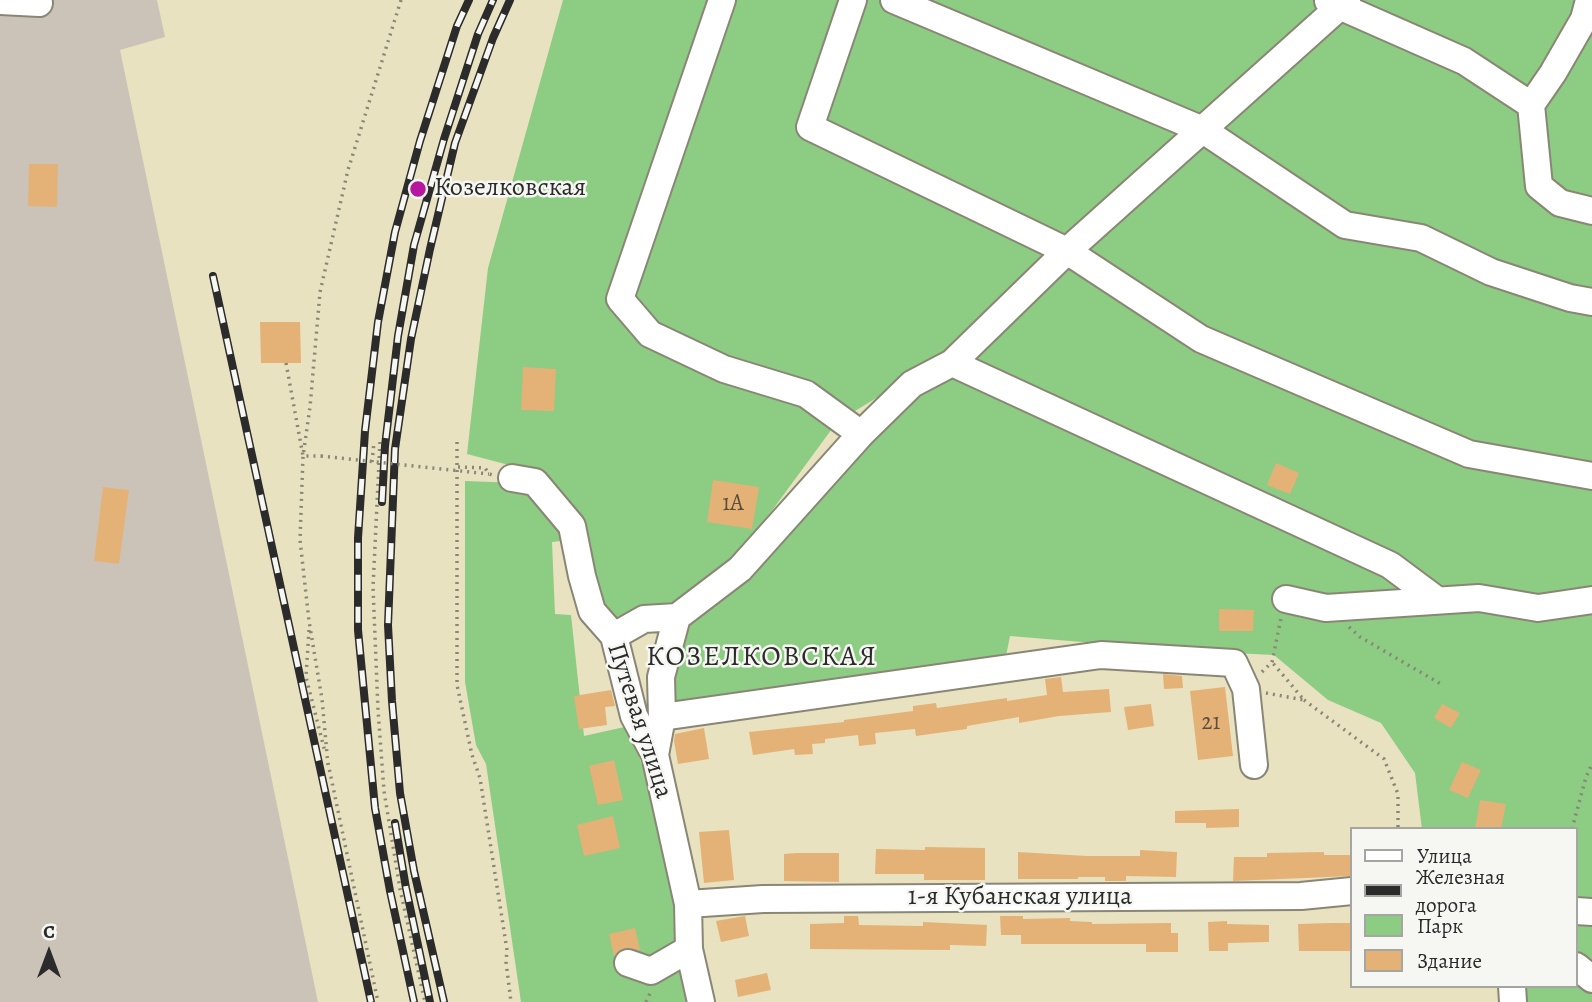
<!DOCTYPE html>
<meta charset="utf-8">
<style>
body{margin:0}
#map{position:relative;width:1592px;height:1002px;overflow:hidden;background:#e8e2c1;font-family:Alegreya,serif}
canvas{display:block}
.legend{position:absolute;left:1350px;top:827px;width:228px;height:161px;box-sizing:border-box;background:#f6f6f2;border:2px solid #a5a5a2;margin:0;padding:9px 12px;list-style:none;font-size:21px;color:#2b2b2b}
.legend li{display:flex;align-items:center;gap:14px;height:35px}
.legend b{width:35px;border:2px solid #a5a5a2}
.north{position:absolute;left:14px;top:918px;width:70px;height:70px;-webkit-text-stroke:5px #f6f6f2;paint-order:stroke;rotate:0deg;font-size:19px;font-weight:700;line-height:28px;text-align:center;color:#2b2b2b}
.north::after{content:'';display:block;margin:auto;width:24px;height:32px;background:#2b2b2b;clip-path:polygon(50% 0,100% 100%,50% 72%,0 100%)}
</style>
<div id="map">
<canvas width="1592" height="1002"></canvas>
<ul class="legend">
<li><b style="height:9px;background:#fff"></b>Улица</li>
<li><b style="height:9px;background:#2b2b2b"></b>Железная дорога</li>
<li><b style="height:19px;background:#8ccc83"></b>Парк</li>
<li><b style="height:19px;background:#e4b276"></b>Здание</li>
</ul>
<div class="north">С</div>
</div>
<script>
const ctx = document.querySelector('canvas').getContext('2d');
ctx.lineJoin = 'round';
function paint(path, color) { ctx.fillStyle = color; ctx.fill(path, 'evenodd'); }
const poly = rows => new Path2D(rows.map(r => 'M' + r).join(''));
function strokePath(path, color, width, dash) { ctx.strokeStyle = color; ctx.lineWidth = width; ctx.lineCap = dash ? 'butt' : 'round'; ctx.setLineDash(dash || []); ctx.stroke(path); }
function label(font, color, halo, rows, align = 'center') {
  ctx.font = font + ' Alegreya,serif'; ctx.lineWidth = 5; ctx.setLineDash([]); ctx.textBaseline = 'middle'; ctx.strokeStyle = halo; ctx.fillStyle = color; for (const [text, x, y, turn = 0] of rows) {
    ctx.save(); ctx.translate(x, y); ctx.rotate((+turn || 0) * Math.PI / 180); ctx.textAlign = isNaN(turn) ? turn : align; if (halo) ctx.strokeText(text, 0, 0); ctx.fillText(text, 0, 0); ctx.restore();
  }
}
const industrial = poly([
 [0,0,157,0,165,37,120,50,318,1002,0,1002]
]);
const green = poly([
 [563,0,1334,0,950,353,837,422,732,565,674,608,616,621,599,606,574,512,524,469,467,454,488,268],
 [1363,0,1592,0,1592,1002,1518,1002,1517,986,1576,986,1576,829,1422,829,1415,773,1381,723,1328,700,1274,655,1190,651,1010,636,1005,661,678,709,669,684,678,650,693,615,882,432,922,384,1082,250],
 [465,481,519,483,569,540,552,542,555,614,571,615,584,736,629,726,653,798,693,1002,521,1002,486,764,476,745,465,682]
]);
const building = poly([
 [29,164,58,164,57,207,28,206],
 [260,322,300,322,301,363,261,363],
 [523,367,556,369,554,411,521,410],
 [1276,463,1299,473,1290,494,1267,485],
 [713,480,759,487,752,529,707,522],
 [103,487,129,490,119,564,94,561],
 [1219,609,1254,610,1253,631,1219,631],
 [1163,674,1182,676,1183,688,1164,689],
 [1061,677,1063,692,1109,689,1111,712,1059,716,1019,723,1019,717,967,726,967,729,916,736,915,729,875,733,876,744,859,746,858,735,825,739,825,743,812,744,813,754,795,755,794,749,753,755,749,732,844,722,844,720,913,711,913,706,936,703,937,708,1007,698,1007,701,1047,695,1045,679],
 [1225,687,1233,756,1198,760,1190,691],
 [611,690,615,706,605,707,607,725,579,729,574,696],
 [1151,704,1154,726,1128,730,1124,707],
 [1442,704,1460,713,1451,728,1434,718],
 [704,728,709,759,678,764,674,741,675,734],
 [614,760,623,800,598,805,589,766],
 [1462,762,1481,770,1468,798,1449,790],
 [1480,800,1506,804,1501,829,1475,829],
 [1239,809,1239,827,1206,828,1206,823,1175,823,1175,811],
 [613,816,620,848,584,856,577,825],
 [729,830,734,880,704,883,699,832],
 [925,847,985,848,985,880,924,880,924,874,875,874,876,849,925,850],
 [1140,850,1177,852,1176,877,1126,876,1126,881,1105,881,1105,877,1078,877,1078,879,1018,879,1018,852,1087,856,1140,856],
 [1324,852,1324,855,1352,855,1352,876,1233,881,1234,857,1267,857,1267,853],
 [796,853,839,853,839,882,784,881,784,854],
 [745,916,749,936,721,942,716,921],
 [844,916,858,916,859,925,923,926,923,922,987,925,986,946,950,945,950,950,810,949,810,924,844,923],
 [1000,916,1023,916,1023,919,1070,918,1070,921,1092,922,1092,924,1171,923,1171,933,1178,933,1178,952,1146,952,1146,944,1021,944,1021,935,1001,935],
 [1227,921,1227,924,1269,925,1269,942,1228,943,1228,951,1209,951,1208,922],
 [1331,923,1352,923,1352,951,1299,951,1298,924],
 [635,928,640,950,624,948,614,956,609,934],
 [767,973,771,990,738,997,735,980]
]);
const path = poly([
 [286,363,303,456,321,456],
 [380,442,373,587,378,710,384,791,400,889,425,1002],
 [457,442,457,685,472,755,480,778,507,950,506,962,511,1002],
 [372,462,374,442],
 [458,467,485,468,489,474,493,475],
 [1349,627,1360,637,1441,684],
 [309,630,306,677,325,752],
 [1262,672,1272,662,1281,618],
 [1266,693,1304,700,1272,662],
 [1304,700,1384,759,1398,794,1398,829],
 [328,763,378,1002],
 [328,765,322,699,309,621,300,540,303,456,310,407,320,292,348,170,401,0],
 [1572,829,1586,777,1592,764],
 [646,1002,651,991]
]);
const minor = poly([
 [722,0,620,299,650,334,724,369,806,394,861,434],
 [853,0,810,127,1067,251,1201,339,1469,454,1592,476],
 [894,0,1203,130,1345,225,1421,238,1491,272,1570,298,1592,302],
 [0,1,39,3],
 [1328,1,1464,61,1531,105,1553,73,1584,19,1589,0],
 [1531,105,1539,186,1560,203,1592,211],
 [952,363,1390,565,1437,600],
 [512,478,535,482,572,526,582,576,592,611,614,636,634,716,655,755,688,904,689,949,701,1002],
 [1286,599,1326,608,1479,598,1538,608,1592,600],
 [614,636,644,619,677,617,740,569,861,434,912,384,952,363,1067,251,1347,0],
 [662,717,661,677,677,617],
 [655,755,662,717,1101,655,1234,663,1246,689,1254,765],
 [688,904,763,899,1301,896,1352,891],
 [1576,911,1592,912],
 [628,963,651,971,689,949],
 [1576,966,1592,979],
 [1512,986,1513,1002]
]);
const rail = poly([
 [213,276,371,1002],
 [382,502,385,446,398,336,414,245,444,139,478,34,493,0],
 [395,823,406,888,430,1002],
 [414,1002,390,891,375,808,358,630,358,538,365,431,378,322,395,232,420,141,457,26,469,0],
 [444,1002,414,871,400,793,392,701,388,625,395,449,411,339,430,249,455,143,493,38,510,0]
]);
const pathBridge = poly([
 [321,456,489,474]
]);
const markers = [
 [418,189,9,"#b5179e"]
];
const numberNames = [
 ["1А",733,504],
 ["21",1211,723]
];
const poiNames = [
 ["Козелковская",434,189]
];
const streetNames = [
 ["Путевая улица",639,721,72],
 ["1-я Кубанская улица",1020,898]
];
const neighbourhoodNames = [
 ["КОЗЕЛКОВСКАЯ",762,658]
];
paint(industrial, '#cbc3b8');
paint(green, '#8ccc83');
paint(building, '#e4b276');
strokePath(minor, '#8a8676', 30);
strokePath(path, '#8a8676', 3.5, [2, 5]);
strokePath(minor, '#fff', 26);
strokePath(rail, '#2b2b2b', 8);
strokePath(rail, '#f6f6f2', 5, [16]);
strokePath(pathBridge, '#8a8676', 3.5, [2, 5]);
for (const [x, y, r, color] of markers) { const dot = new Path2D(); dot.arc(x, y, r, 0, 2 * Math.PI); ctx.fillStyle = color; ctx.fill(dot); strokePath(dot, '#f6f6f2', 2.5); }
label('23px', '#594d3e', null, numberNames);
label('26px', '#2b2b2b', '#f6f6f2', poiNames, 'left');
label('26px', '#2b2b2b', '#f6f6f2', streetNames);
ctx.letterSpacing = '2px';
label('28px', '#2b2b2b', '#f6f6f2', neighbourhoodNames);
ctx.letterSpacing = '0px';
</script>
